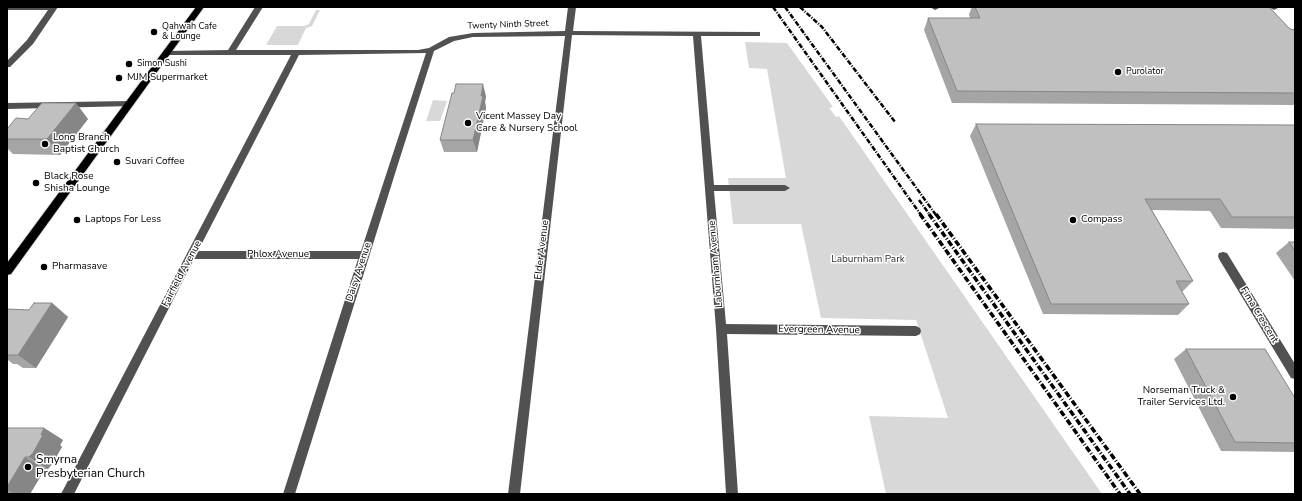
<!DOCTYPE html>
<style>
body{margin:0}
#map{position:relative;width:1302px;height:501px;overflow:hidden;background:#fff;font-family:"Nunito Sans",sans-serif}
canvas{display:block}
.frame{position:absolute;inset:0;border:8px solid #000;pointer-events:none}
</style>
<div id="map">
<canvas width="1302" height="501"></canvas>
<div class="frame"></div>
</div>
<script>
const ctx = document.querySelector('canvas').getContext('2d');
ctx.lineJoin = 'round';
function paint(path, color) { ctx.fillStyle = color; ctx.fill(path, 'evenodd'); }
const poly = rows => new Path2D(rows.map(r => 'M' + r).join(''));
function strokePath(path, color, width, dash) { ctx.strokeStyle = color; ctx.lineWidth = width; ctx.lineCap = dash ? 'butt' : 'round'; ctx.setLineDash(dash || []); ctx.stroke(path); }
function label(font, color, halo, rows, align = 'center') {
  ctx.font = font + ' "Nunito Sans",sans-serif'; ctx.lineWidth = 3; ctx.setLineDash([]); ctx.textBaseline = 'middle'; ctx.strokeStyle = halo; ctx.fillStyle = color; for (const [text, x, y, turn = 0] of rows) {
    ctx.save(); ctx.translate(x, y); ctx.rotate((+turn || 0) * Math.PI / 180); ctx.textAlign = isNaN(turn) ? turn : align; if (halo) ctx.strokeText(text, 0, 0); ctx.fillText(text, 0, 0); ctx.restore();
  }
}
const green = poly([
 [316,10,320,10,312,26,306,28,298,45,266,45,277,26,304,26,309,24],
 [745,42,787,43,833,107,829,108,836,117,839,116,1102,494,886,494,869,416,948,418,916,320,821,318,801,224,733,224,728,178,786,178,767,69,749,68],
 [433,100,447,101,440,121,426,121]
]);
const minor = poly([
 [7,7,58,7,33,44,10,67,7,67,7,61,27,40,48,10,7,10,7,7],
 [255,7,263,7,236,50,418,50,429,48,449,37,473,33,565,31,568,7,576,7,573,31,760,32,760,36,701,36,714,185,785,185,790,188,785,191,714,191,726,324,916,326,920,328,921,331,920,334,916,336,727,334,738,494,726,494,716,329,693,36,572,35,520,494,508,494,565,36,473,37,454,41,434,51,398,164,295,494,283,494,358,259,194,259,74,494,61,494,291,55,166,55,162,53,166,51,228,50,255,7],
 [426,53,361,251,198,251,299,55,426,53],
 [930,7,938,7,939,8,935,10,930,7],
 [1269,7,1277,7,1278,8,1274,10,1269,7],
 [129,101,133,104,132,106,7,109,7,103,129,101],
 [1223,252,1227,253,1295,364,1295,379,1291,378,1219,259,1218,256,1219,253,1223,252]
]);
const major = poly([
 [196,7,204,7,11,274,7,275,7,263,196,7]
]);
const tram = poly([
 [7,275,202,7]
]);
const railFar1 = poly([
 [773,7,921,215],
 [785,7,936,215],
 [800,7,822,27,895,122],
 [919,200,930,215]
]);
const rail = poly([
 [920,214,1120,494],
 [929,214,1130,494],
 [936,214,1140,494]
]);
const wall = poly([
 [972,7,1269,7,1290,29,1295,30,1295,105,952,103,924,30,928,18,970,18,969,14],
 [454,93,486,96,485,102,486,108,477,152,444,152,440,140],
 [28,119,88,119,60,155,13,154,7,148,7,129],
 [976,124,1295,125,1295,229,1221,228,1210,211,1152,210,1193,281,1182,292,1189,304,1178,315,1043,314,970,136],
 [1289,242,1295,242,1295,281,1276,253],
 [52,303,68,317,36,368,23,368,17,364,13,364,8,360,7,360,7,309,29,310],
 [1186,349,1295,398,1295,452,1221,451,1174,359],
 [7,428,44,428,63,440,60,445,62,447,52,464,48,469,45,469,30,494,7,494]
]);
const shadedWall = poly([
 [483,84,486,96,485,102,486,108,477,152,473,140],
 [76,103,88,119,60,155,47,139],
 [52,303,68,317,36,368,18,355],
 [44,428,63,440,60,445,62,447,52,464,48,469,29,457],
 [25,457,45,469,30,494,14,494,7,490,7,487]
]);
const building = poly([
 [975,7,1269,7,1290,29,1295,30,1295,93,957,91,928,18,980,18,975,7],
 [456,84,483,84,481,96,483,96,473,140,440,140,452,93,454,93,456,84],
 [42,103,76,103,47,139,7,139,7,129,16,118,28,119,42,103],
 [976,124,1295,125,1295,217,1232,217,1220,199,1145,199,1193,281,1176,281,1189,304,1051,304,976,124],
 [1289,242,1295,242,1295,251,1289,242],
 [34,303,52,303,18,355,7,355,7,351,8,350,7,350,7,309,29,310,34,303],
 [1186,349,1265,349,1295,398,1295,443,1235,442,1186,349],
 [7,428,44,428,41,435,43,435,33,453,29,457,25,457,7,487,7,428]
]);
const markers = [
 [154,32,4,"#000"],
 [129,64,4,"#000"],
 [1118,72,4,"#000"],
 [119,78,4,"#000"],
 [468,123,4,"#000"],
 [45,144,4,"#000"],
 [117,162,4,"#000"],
 [36,183,4,"#000"],
 [77,220,4,"#000"],
 [1073,220,4,"#000"],
 [44,267,4,"#000"],
 [1233,397,4,"#000"],
 [28,467,4,"#000"]
];
const farStreetnames = [
 ["Twenty Ninth Street",508,25,-2]
];
const farPoinames = [
 ["Qahwah Cafe",162,27],
 ["& Lounge",162,37],
 ["Simon Sushi",137,64],
 ["Purolator",1126,72]
];
const poiNames = [
 ["MJM Supermarket",127,78],
 ["Vicent Massey Day",476,117],
 ["Care & Nursery School",476,129],
 ["Long Branch",53,138],
 ["Baptist Church",53,150],
 ["Suvari Coffee",125,162],
 ["Black Rose",44,177],
 ["Shisha Lounge",44,189],
 ["Laptops For Less",85,220],
 ["Compass",1081,220],
 ["Pharmasave",52,267],
 ["Norseman Truck &",1225,391,"right"],
 ["Trailer Services Ltd.",1225,403,"right"]
];
const streetNames = [
 ["Elder Avenue",542,250,-83],
 ["Phlox Avenue",278,255],
 ["Laburnham Avenue",716,264,-95],
 ["Daisy Avenue",359,272,-72],
 ["Fairfield Avenue",182,274,-62],
 ["Fima Crescent",1259,315,59],
 ["Evergreen Avenue",819,330,1]
];
const parkNames = [
 ["Laburnham Park",868,260]
];
const nearPoinames = [
 ["Smyrna",36,460],
 ["Presbyterian Church",36,474]
];
paint(green, '#d8d8d8');
strokePath(major, '#dbdbdb', 2);
paint(minor, '#515151');
paint(major, '#000');
strokePath(tram, '#000', 1);
strokePath(railFar1, '#000', 2.5, [5, 1.5, 1, 1.5]);
strokePath(rail, '#000', 3.5, [6, 2, 1, 2]);
paint(wall, '#a5a5a5');
paint(shadedWall, '#868686');
paint(building, '#c0c0c0');
strokePath(building, '#868686', 1);
for (const [x, y, r, color] of markers) { const dot = new Path2D(); dot.arc(x, y, r, 0, 2 * Math.PI); ctx.fillStyle = color; ctx.fill(dot); strokePath(dot, '#fff', 1.5); }
label('9px', '#000', '#fff', farStreetnames);
label('9px', '#000', '#fff', farPoinames, 'left');
label('10px', '#000', '#fff', poiNames, 'left');
label('10px', '#000', '#fff', streetNames);
label('10px', '#2f2f2f', '#fff', parkNames);
label('12px', '#000', '#fff', nearPoinames, 'left');
</script>
